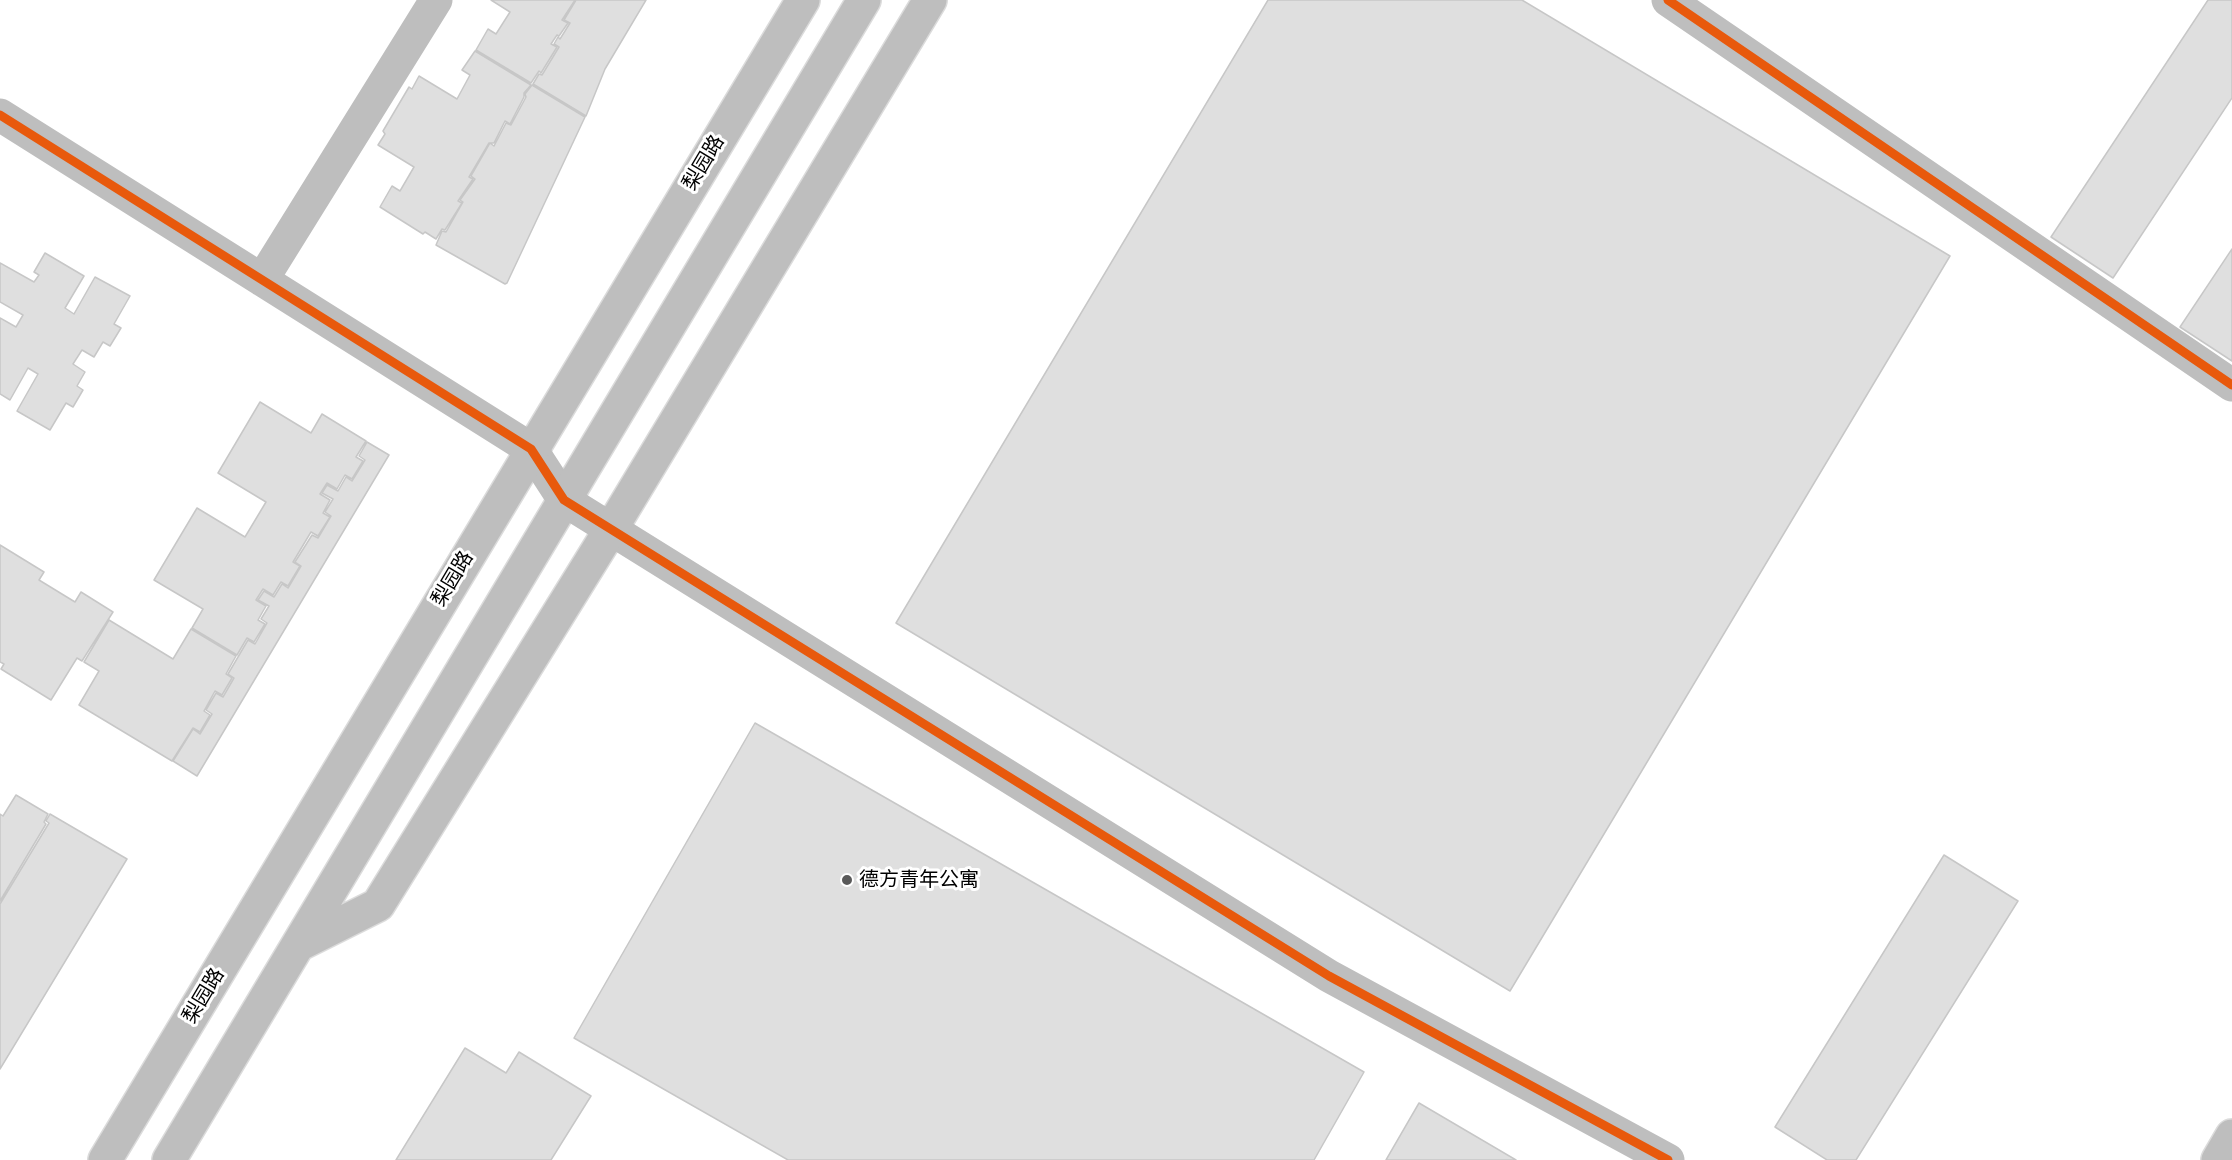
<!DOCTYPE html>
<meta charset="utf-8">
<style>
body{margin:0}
canvas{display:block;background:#fff}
</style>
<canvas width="2232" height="1160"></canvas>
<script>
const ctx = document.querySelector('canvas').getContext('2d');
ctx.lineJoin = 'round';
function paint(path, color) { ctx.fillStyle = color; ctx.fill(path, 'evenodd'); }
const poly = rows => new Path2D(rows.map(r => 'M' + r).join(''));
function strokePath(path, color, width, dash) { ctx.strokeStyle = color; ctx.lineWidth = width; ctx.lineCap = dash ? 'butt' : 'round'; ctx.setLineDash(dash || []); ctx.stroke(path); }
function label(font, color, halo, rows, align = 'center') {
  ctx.font = font + ' "Fira Sans Condensed","Noto Sans SC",sans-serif'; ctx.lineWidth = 6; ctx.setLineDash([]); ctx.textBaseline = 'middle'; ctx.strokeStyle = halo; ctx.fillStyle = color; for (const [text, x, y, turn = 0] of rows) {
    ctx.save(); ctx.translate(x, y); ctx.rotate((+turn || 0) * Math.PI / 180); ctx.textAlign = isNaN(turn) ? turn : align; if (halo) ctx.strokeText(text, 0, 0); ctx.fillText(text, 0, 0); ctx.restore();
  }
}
const building = poly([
 [491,0,575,0,562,20,568,23,559,36,557,35,551,44,557,47,541,73,539,71,531,83,476,50,488,29,496,34,510,12,491,0],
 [576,0,646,0,605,69,586,116,533,84,539,74,542,75,559,47,554,44,558,37,560,39,570,23,564,20,576,0],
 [1268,0,1522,0,1950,256,1510,991,896,623,1268,0],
 [2208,0,2232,0,2232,98,2113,278,2051,237,2208,0],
 [475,51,531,85,524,93,524,97,510,124,505,121,494,143,489,143,469,177,473,179,458,201,462,203,445,230,442,229,436,239,425,232,423,234,380,207,392,186,400,191,414,167,378,145,385,134,383,131,409,87,412,89,419,76,457,99,470,75,462,70,475,51],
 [532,85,585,117,507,283,505,284,436,245,442,231,446,232,463,202,460,200,475,179,471,176,490,143,494,146,506,123,511,125,526,97,525,94,532,85],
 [2232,249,2232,361,2180,327,2232,249],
 [45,253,84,276,65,308,74,314,95,277,130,296,114,324,121,328,110,346,103,342,94,357,82,350,73,364,85,372,77,386,83,390,73,407,66,403,50,430,17,411,38,374,28,368,10,400,0,394,0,318,16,327,23,315,0,302,0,263,34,282,39,275,34,272,45,253],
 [260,402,311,433,322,414,366,441,356,457,363,461,352,479,345,475,337,489,327,483,320,494,330,500,323,513,330,517,318,536,311,532,293,562,300,566,288,586,281,582,273,595,263,589,256,600,266,606,258,620,265,624,254,642,247,638,237,655,192,628,203,609,154,580,197,508,245,537,266,502,218,473,260,402],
 [367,442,389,455,197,776,173,761,193,729,200,734,212,714,206,710,216,693,223,697,234,678,228,674,248,640,255,644,267,623,261,619,269,606,258,600,264,591,274,597,282,584,288,588,301,566,295,562,312,535,318,538,331,516,325,512,333,499,322,493,327,485,338,491,346,477,352,481,365,460,359,456,367,442],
 [0,545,44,572,39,580,75,602,81,592,113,612,82,661,77,658,51,700,1,669,4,664,0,662,0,545],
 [109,620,173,659,191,629,236,656,226,674,232,678,222,695,215,691,204,711,210,715,200,732,193,728,172,761,79,705,99,671,84,662,109,620],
 [755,723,1364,1072,1314,1160,788,1160,574,1038,755,723],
 [16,795,48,814,44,822,46,824,0,901,0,814,3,816,16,795],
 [50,814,127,859,0,1069,0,904,49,823,46,821,50,814],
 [1944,855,2018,901,1856,1160,1827,1160,1775,1127,1944,855],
 [465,1048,506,1073,519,1052,591,1096,551,1160,396,1160,465,1048],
 [1419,1103,1516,1160,1386,1160,1419,1103]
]);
const minor = poly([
 [1668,0,2232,385],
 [0,115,531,449,564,500,1329,976,1668,1160],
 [262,280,436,0]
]);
const major = poly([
 [298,945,378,905,611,529,930,0],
 [105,1160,803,0],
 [169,1160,864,0],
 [2218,1160,2232,1136]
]);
const cycleway = poly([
 [1668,0,2232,385],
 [0,115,531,449,564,500,1329,976,1668,1160]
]);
const markers = [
 [847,880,6,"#595959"]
];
const streetNames = [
 ["梨园路",704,163,-59],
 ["梨园路",453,579,-59],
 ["梨园路",204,996,-59]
];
const poiNames = [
 ["德方青年公寓",859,880]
];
paint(building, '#dfdfdf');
strokePath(building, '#c7c7c7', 1.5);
strokePath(major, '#dbdbdb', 36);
strokePath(minor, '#bebebe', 33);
strokePath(major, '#bebebe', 33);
strokePath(cycleway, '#e8590c', 9);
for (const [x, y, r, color] of markers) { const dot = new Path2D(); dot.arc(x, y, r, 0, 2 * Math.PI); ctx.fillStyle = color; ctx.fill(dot); strokePath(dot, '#fff', 2); }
label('20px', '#000', '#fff', streetNames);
label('20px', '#000', '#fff', poiNames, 'left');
</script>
